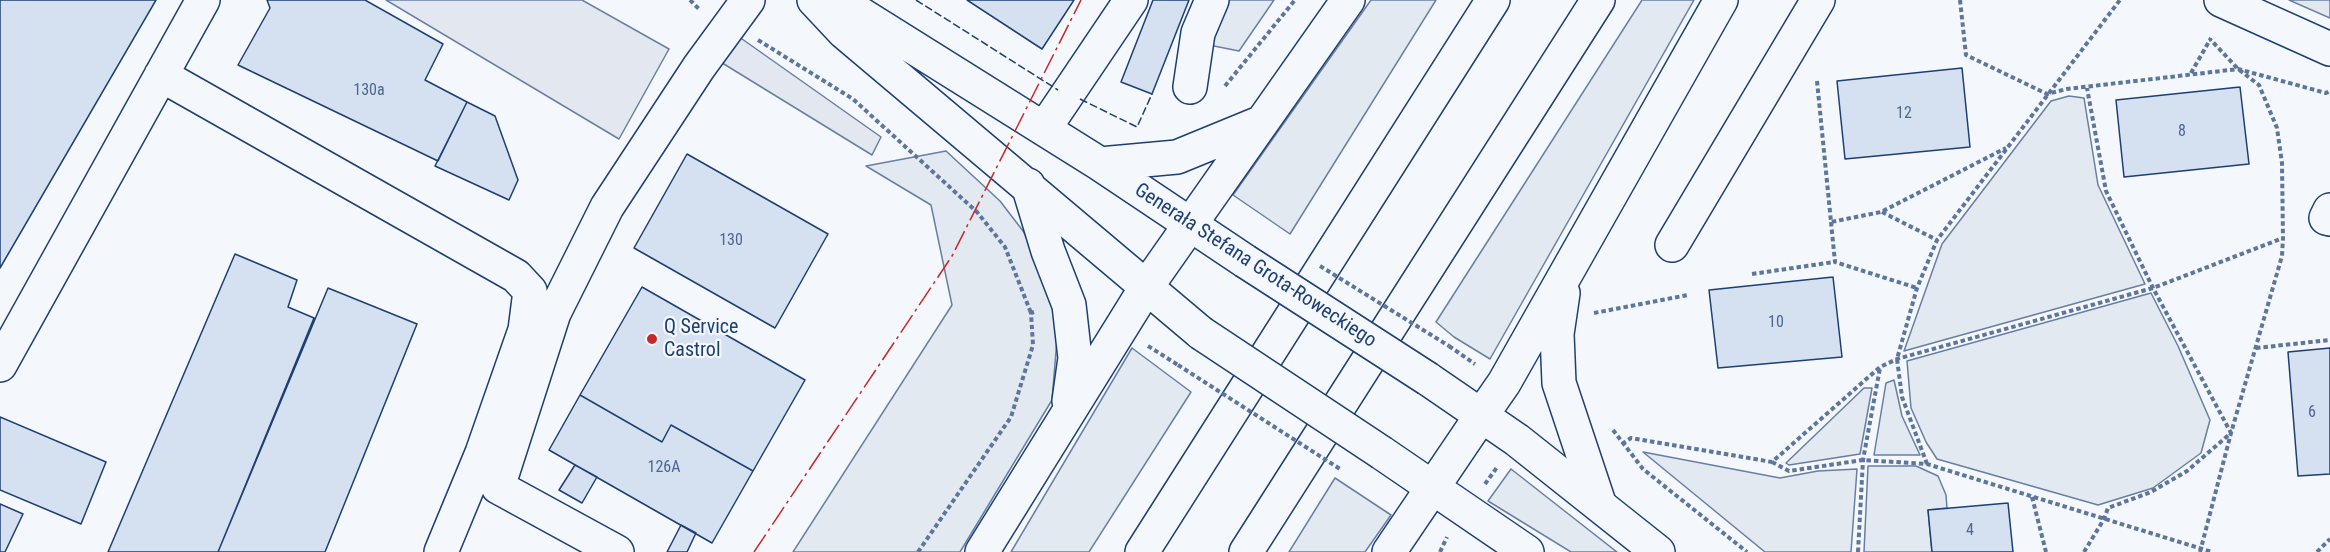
<!DOCTYPE html>
<meta charset="utf-8">
<style>
body{margin:0}
canvas{display:block;background:#f4f7fb}
</style>
<canvas width="2330" height="552"></canvas>
<script>
const ctx = document.querySelector('canvas').getContext('2d');
ctx.lineJoin = 'round';
function paint(path, color) { ctx.fillStyle = color; ctx.fill(path, 'evenodd'); }
const poly = rows => new Path2D(rows.map(r => 'M' + r).join(''));
function strokePath(path, color, width, dash) { ctx.strokeStyle = color; ctx.lineWidth = width; ctx.lineCap = dash ? 'butt' : 'round'; ctx.setLineDash(dash || []); ctx.stroke(path); }
function label(font, color, halo, rows, align = 'center') {
  ctx.font = font + ' "Roboto Condensed",sans-serif'; ctx.lineWidth = 4.5; ctx.setLineDash([]); ctx.textBaseline = 'middle'; ctx.strokeStyle = halo; ctx.fillStyle = color; for (const [text, x, y, turn = 0] of rows) {
    ctx.save(); ctx.translate(x, y); ctx.rotate((+turn || 0) * Math.PI / 180); ctx.textAlign = isNaN(turn) ? turn : align; if (halo) ctx.strokeText(text, 0, 0); ctx.fillText(text, 0, 0); ctx.restore();
  }
}
const green = poly([
 [1228,0,1274,0,1239,51,1204,44,1228,0],
 [1371,0,1436,0,1290,234,1233,195,1371,0],
 [1642,0,1694,0,1490,359,1454,337,1436,322,1642,0],
 [2069,96,2084,98,2098,185,2145,284,1904,351,1942,244,2051,101,2069,96],
 [946,151,1000,201,1023,231,1044,272,1058,327,1052,400,960,552,793,552,952,305,931,205,866,166,946,151],
 [2151,293,2178,346,2210,420,2201,453,2153,488,2098,505,1937,459,1926,442,1911,408,1907,361,2151,293],
 [1132,348,1191,392,1089,552,1011,552,1132,348],
 [1894,380,1902,416,1920,455,1874,455,1886,383,1894,380],
 [1864,388,1872,388,1860,454,1789,465,1786,463,1864,388],
 [1643,452,1780,478,1818,471,1857,469,1851,552,1765,552,1643,452],
 [1868,466,1916,466,1938,476,1946,495,1947,508,1928,510,1932,552,1864,552,1868,466],
 [1511,469,1617,552,1571,552,1488,501,1511,469],
 [1335,478,1391,515,1365,552,1289,552,1335,478]
]);
const parking = poly([
 [386,0,582,0,669,49,619,139,386,0],
 [2289,0,2330,0,2330,18,2289,0],
 [735,34,881,137,872,155,719,61,735,34]
]);
const building = poly([
 [0,0,156,0,0,268,0,0],
 [267,0,365,0,443,44,425,80,467,102,438,161,238,65,270,8,267,0],
 [967,0,1074,0,1042,49,967,0],
 [1153,0,1189,0,1152,94,1121,82,1153,0],
 [1962,68,1970,147,1845,159,1837,81,1962,68],
 [2240,87,2249,164,2124,177,2116,100,2240,87],
 [467,102,495,116,518,180,509,200,435,166,467,102],
 [687,154,828,234,775,328,634,248,687,154],
 [235,254,297,280,288,307,314,318,218,552,108,552,235,254],
 [1833,277,1842,357,1718,368,1709,290,1833,277],
 [642,287,805,380,753,471,671,425,662,442,580,395,642,287],
 [328,288,417,324,325,552,218,552,328,288],
 [2330,348,2330,474,2298,476,2288,352,2330,348],
 [580,395,662,442,671,425,753,471,712,543,549,450,580,395],
 [0,417,106,462,81,524,0,490,0,417],
 [575,465,597,477,582,503,559,490,575,465],
 [2008,503,2013,552,1932,552,1928,510,2008,503],
 [0,504,23,514,5,552,0,552,0,504],
 [681,525,696,533,687,552,667,552,681,525]
]);
const path = poly([
 [690,0,699,9],
 [1960,0,1966,55,2047,94,2067,89,2238,69,2326,93,2330,91],
 [758,40,853,99,977,212,1005,247,1031,313],
 [2191,73,2211,38],
 [1817,81,1831,222,1881,212,2006,148],
 [1225,86,1295,0],
 [1882,212,1937,240],
 [1831,222,1835,262,1917,288],
 [1752,274,1834,262],
 [1594,313,1688,295],
 [1148,346,1178,365],
 [1449,346,1475,364],
 [2256,348,2330,340],
 [1613,430,1643,469,1747,552],
 [1622,444,1631,438,1772,462,1880,367,1897,359,2153,288,2283,238],
 [1772,462,1789,471,1863,460,1927,464,2212,552],
 [1927,464,1902,397,1897,359,1917,288,1937,240,2120,0],
 [1485,484,1498,466],
 [2032,497,2046,552],
 [918,552,1011,417,1033,345,1031,313,1034,312],
 [1440,552,1447,537],
 [1858,552,1863,460,1880,368],
 [2084,552,2104,519,2108,508,2151,492,2187,471,2231,433,2153,288,2106,191,2087,88],
 [2200,552,2231,433,2282,256,2283,238,2282,163,2277,128,2259,85,2238,69,2210,39],
 [2317,552,2330,539]
]);
const minor = poly([
 [814,0,844,32,1201,333],
 [838,0,1100,164,1245,261],
 [2221,0,2330,49],
 [161,75,516,276,530,291,525,330,482,453,441,552],
 [1190,87,1198,33,1212,0],
 [1044,129,1131,0],
 [1100,164,1177,157,1260,123],
 [1028,185,1048,251,1069,305,1075,358,1069,401],
 [2330,210,2326,218,2330,219],
 [1672,245,1818,0],
 [0,365,203,0],
 [1428,379,1517,440,1658,552],
 [1382,453,1527,552],
 [617,552,498,487,554,313,607,207,699,67,748,0],
 [982,552,1147,286,1348,0],
 [1389,552,1481,416]
]);
const highway = poly([
 [1563,293,1557,334,1559,383,1599,503],
 [1481,416,1504,383,1721,0],
 [1142,552,1493,0],
 [1246,552,1598,0]
]);
const pathBridge = poly([
 [1320,266,1449,346],
 [1178,365,1340,469]
]);
const minorBridge = poly([
 [1245,261,1428,379],
 [1201,333,1382,453]
]);
const fence = poly([
 [916,0,1058,90],
 [1080,99,1137,127,1152,94]
]);
const power = poly([
 [754,552,952,256,1081,0]
]);
const markers = [
 [652,339,6,"#c62828"]
];
const numberNames = [
 ["130a",369,91],
 ["12",1904,114],
 ["8",2182,132],
 ["130",731,241],
 ["10",1776,323],
 ["6",2312,413],
 ["126A",664,468],
 ["4",1970,531]
];
const streetNames = [
 ["Generała Stefana Grota-Roweckiego",1255,266,33]
];
const poiNames = [
 ["Q Service",664,328],
 ["Castrol",664,351]
];
paint(green, '#e3e9f0');
strokePath(green, '#687fa3', 1.5);
paint(parking, '#e3e8f0');
strokePath(parking, '#687fa3', 1.5);
paint(building, '#d5e0f0');
strokePath(building, '#1d3f73', 1.5);
strokePath(minor, '#1d3f73', 36);
strokePath(highway, '#1d3f73', 36);
strokePath(path, '#5e769c', 4, [4.5, 3]);
strokePath(minor, '#f4f7fb', 33);
strokePath(highway, '#f4f7fb', 33);
strokePath(minorBridge, '#1d3f73', 36, []);
strokePath(pathBridge, '#5e769c', 4, [4.5, 3]);
strokePath(minorBridge, '#f4f7fb', 33);
strokePath(fence, '#1d3f73', 1.5, [8, 3]);
strokePath(power, '#c62828', 1.5, [21, 4.5, 3, 4.5]);
for (const [x, y, r, color] of markers) { const dot = new Path2D(); dot.arc(x, y, r, 0, 2 * Math.PI); ctx.fillStyle = color; ctx.fill(dot); strokePath(dot, '#f4f7fb', 2); }
label('16px', '#4b6792', null, numberNames);
label('20px', '#1d3f73', '#f4f7fb', streetNames);
label('20px', '#1d3f73', '#f4f7fb', poiNames, 'left');
</script>
